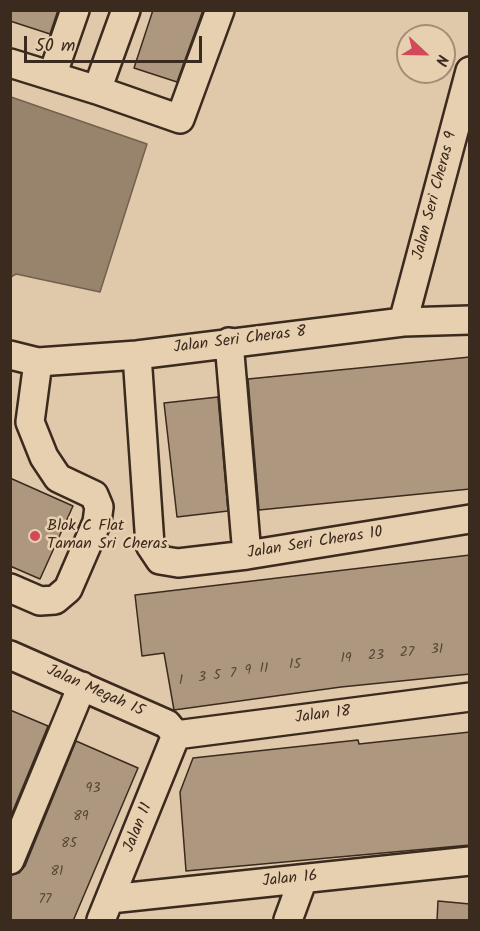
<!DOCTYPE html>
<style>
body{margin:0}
#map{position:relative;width:480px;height:931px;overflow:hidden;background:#e0c9aa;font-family:Kalam,sans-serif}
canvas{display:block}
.frame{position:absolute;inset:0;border:12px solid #3b2a1e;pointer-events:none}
.north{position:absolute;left:396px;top:24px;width:60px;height:60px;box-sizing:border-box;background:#e7d0b0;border:2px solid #a28e76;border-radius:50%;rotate:112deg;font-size:16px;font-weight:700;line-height:24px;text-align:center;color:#3b2a1e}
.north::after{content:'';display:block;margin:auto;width:21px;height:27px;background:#d1495b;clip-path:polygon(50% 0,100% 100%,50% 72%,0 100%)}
.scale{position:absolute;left:24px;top:36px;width:178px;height:27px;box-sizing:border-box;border:3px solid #3b2a1e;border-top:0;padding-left:8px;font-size:18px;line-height:21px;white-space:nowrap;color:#3b2a1e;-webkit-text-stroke:4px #e7d0b0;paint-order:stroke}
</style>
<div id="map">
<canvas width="480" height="931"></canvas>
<div class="frame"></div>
<div class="north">N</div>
<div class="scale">50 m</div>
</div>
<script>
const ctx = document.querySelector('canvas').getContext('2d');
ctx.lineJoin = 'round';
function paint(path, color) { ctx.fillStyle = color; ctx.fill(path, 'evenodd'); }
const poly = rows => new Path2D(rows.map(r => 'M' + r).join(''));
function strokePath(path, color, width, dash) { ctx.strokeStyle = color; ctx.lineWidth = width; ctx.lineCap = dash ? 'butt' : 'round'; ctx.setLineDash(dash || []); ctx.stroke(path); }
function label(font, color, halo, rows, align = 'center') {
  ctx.font = font + ' Kalam,sans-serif'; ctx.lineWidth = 5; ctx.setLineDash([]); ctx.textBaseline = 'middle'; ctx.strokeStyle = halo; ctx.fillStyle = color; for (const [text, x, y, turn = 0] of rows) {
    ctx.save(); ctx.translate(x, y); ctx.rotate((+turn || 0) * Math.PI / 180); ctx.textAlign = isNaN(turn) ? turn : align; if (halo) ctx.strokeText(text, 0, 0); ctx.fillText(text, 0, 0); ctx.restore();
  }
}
const water = poly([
 [11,97,147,144,100,292,16,274,11,277,11,97]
]);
const building = poly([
 [10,10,58,10,50,34,10,21,10,10],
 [153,10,203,10,177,82,134,68,153,10],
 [470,357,470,489,259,510,248,379,470,357],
 [218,397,228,511,177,517,164,403,218,397],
 [10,478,73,506,40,579,10,566,10,478],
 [470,555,470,674,341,687,174,710,164,653,142,656,135,595,470,555],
 [10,710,48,726,10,818,10,710],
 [470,732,470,845,186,871,180,792,193,758,358,740,359,744,470,732],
 [76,741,138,768,73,921,10,921,10,875,19,873,25,866,76,741],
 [438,901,470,904,470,921,437,921,438,901]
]);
const minor = poly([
 [10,63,97,90,126,10],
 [52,76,75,10],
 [97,90,180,119,220,10],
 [403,322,470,71],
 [229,342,247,555],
 [10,355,38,362,137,355,403,322,470,320],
 [137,355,150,545,160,560,178,563,247,555,470,519],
 [10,588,40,601,55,600,68,589,97,522,99,507,94,495,58,478,44,457,30,422,38,362],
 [10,655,167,724,176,735],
 [176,735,470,697],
 [10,860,82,686],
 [110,899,470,861],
 [101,920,176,735],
 [288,920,303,879]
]);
const markers = [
 [35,536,6,"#d1495b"]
];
const numberNames = [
 ["31",437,651],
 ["27",407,654],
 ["23",376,657],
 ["19",346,660],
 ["15",295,666],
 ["11",264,670],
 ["9",248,672],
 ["7",233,675],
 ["5",217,677],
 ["3",202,679],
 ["1",181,682],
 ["93",93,790],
 ["89",81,818],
 ["85",69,845],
 ["81",57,873],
 ["77",45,901]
];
const streetNames = [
 ["Jalan Seri Cheras 9",436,196,-75],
 ["Jalan Seri Cheras 8",240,341,-7],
 ["Jalan Seri Cheras 10",315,544,-9],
 ["Jalan Megah 15",95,692,24],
 ["Jalan 18",323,716,-7],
 ["Jalan 11",139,828,-68],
 ["Jalan 16",290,880,-6]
];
const poiNames = [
 ["Blok C Flat",47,527],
 ["Taman Sri Cheras",47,545]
];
paint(water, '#98846d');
strokePath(water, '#73604d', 1.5);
paint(building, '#ad987f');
strokePath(building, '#3b2a1e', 1.5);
strokePath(minor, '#3b2a1e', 32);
strokePath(minor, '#e7d0b0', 27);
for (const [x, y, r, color] of markers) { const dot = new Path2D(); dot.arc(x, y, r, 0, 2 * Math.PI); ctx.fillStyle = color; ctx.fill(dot); strokePath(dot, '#e7d0b0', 2); }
label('14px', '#584636', null, numberNames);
label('16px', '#3b2a1e', '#e7d0b0', streetNames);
label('16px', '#3b2a1e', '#e7d0b0', poiNames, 'left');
</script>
